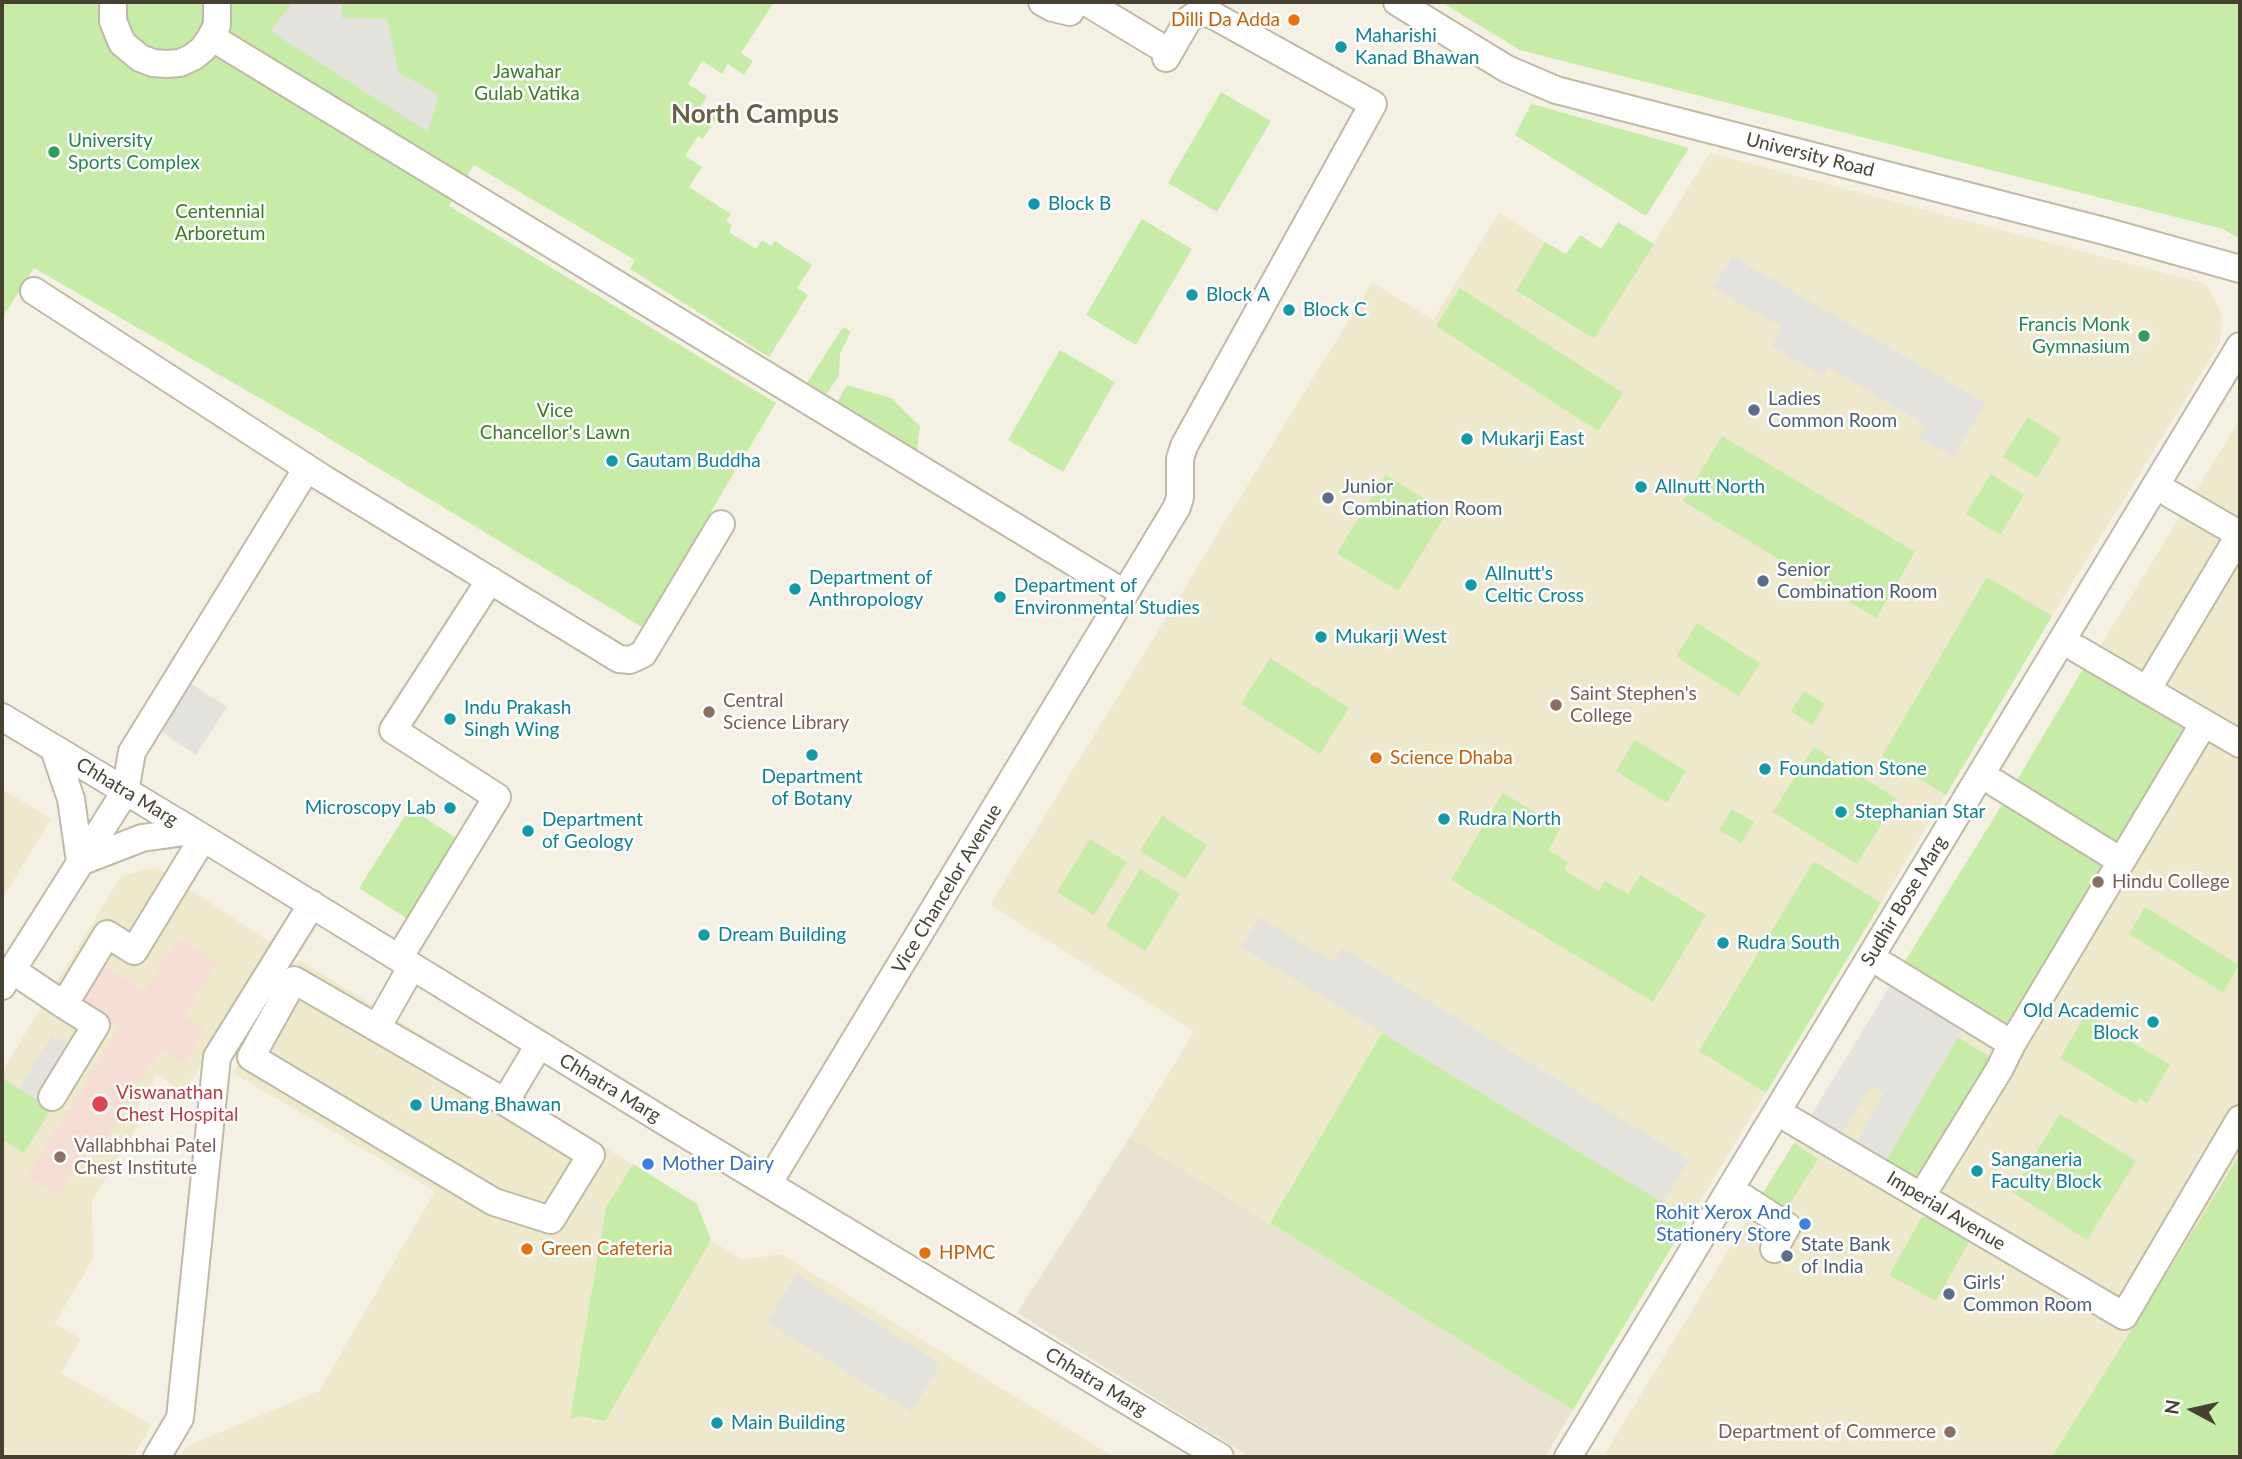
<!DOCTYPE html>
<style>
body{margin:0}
#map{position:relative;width:2242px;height:1459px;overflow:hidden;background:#f4f1e4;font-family:Lato,sans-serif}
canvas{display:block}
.frame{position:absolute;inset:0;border:4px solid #464133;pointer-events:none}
.north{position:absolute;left:2158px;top:1375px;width:70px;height:70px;-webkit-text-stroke:5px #fff;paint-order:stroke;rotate:278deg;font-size:19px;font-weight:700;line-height:28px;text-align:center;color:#464133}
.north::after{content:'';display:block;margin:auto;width:24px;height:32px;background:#464133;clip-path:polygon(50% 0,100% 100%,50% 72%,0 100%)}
</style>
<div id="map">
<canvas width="2242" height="1459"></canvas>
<div class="frame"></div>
<div class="north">N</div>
</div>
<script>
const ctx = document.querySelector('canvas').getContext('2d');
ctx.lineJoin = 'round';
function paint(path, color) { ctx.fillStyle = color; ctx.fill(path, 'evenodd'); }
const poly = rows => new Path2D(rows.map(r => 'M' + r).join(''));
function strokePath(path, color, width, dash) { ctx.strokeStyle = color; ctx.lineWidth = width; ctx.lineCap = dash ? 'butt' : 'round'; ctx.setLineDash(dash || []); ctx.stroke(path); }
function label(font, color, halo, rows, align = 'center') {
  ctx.font = font + ' Lato,sans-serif'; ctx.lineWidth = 5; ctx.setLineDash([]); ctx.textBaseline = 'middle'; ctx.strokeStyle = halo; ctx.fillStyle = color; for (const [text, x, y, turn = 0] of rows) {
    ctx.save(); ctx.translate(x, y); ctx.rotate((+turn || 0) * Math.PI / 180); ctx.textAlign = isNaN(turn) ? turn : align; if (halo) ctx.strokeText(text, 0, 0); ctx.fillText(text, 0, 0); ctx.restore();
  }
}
const residential = poly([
 [1130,1137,1573,1410,1545,1457,1250,1457,1017,1313]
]);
const education = poly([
 [1710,153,2206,284,2223,316,2219,345,2052,616,1881,903,1573,1410,1130,1137,1194,1031,990,905,1372,282,1433,320,1499,213,1545,242,1516,292,1593,339],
 [2240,419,2240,1457,1603,1457,1758,1201,2016,782,2087,662,2093,658],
 [2,789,51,819,2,899],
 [156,867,274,945,184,1092,157,1075,137,1107,146,1113,92,1201,93,1259,55,1323,81,1339,61,1373,152,1425,133,1457,2,1457,2,1072,121,876],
 [299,960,697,1204,711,1240,742,1260,781,1254,1114,1457,180,1457,187,1446,319,1391,435,1191,233,1073]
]);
const medical = poly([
 [178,938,217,962,184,1016,205,1030,184,1064,160,1050,99,1149,89,1144,58,1195,27,1176,120,1026,76,998,98,963,145,991]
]);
const green = poly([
 [2,2,774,2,741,53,753,61,744,75,728,64,722,74,702,61,688,84,707,96,701,106,717,117,703,139,698,136,685,156,702,167,689,187,731,214,726,221,732,225,729,232,756,249,762,240,771,246,775,241,812,265,797,288,808,295,769,357,630,269,635,260,474,165,449,206,776,403,642,627,315,430,34,268,2,318],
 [1441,2,2240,2,2240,239,2223,229,1520,50],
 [1221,92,1271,121,1217,212,1168,183],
 [1531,104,1532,104,1689,148,1646,216,1515,135],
 [1142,219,1192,249,1136,345,1086,315],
 [1618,222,1654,244,1594,339,1516,291,1545,242,1566,254,1580,235,1601,249],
 [1460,288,1623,393,1598,431,1436,326],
 [843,327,851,331,840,354,839,376,822,400,803,389],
 [1060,350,1115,382,1063,472,1008,440],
 [847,385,891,398,920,426,916,458,833,409],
 [2028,417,2061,438,2037,478,2003,457],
 [1722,436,1915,552,1876,618,1683,501],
 [1991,474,2024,495,2000,535,1966,514],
 [1386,475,1447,513,1398,591,1337,553],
 [1987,577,2052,616,1946,795,1882,756],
 [1697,623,1760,663,1739,696,1676,657],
 [1270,658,1349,708,1320,754,1241,704],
 [2087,662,2192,724,2121,844,2016,782],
 [1804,691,1825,704,1812,725,1791,711],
 [1635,740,1686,771,1667,803,1616,771],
 [1814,747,1897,799,1857,864,1773,812],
 [1503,793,1561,828,1548,850,1568,862,1564,870,1599,891,1605,881,1628,894,1640,875,1706,915,1653,1002,1451,880],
 [2007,797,2104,857,2102,873,2006,1030,1902,966],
 [410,808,462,842,411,921,359,888],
 [1732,809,1754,822,1741,843,1719,830],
 [1162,816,1207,845,1185,879,1140,851],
 [1090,839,1127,862,1094,915,1057,892],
 [1814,861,1881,903,1766,1093,1699,1051],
 [1140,869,1180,894,1145,951,1106,926],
 [2145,907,2239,965,2223,992,2129,934],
 [2086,1014,2170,1065,2147,1103,2139,1098,2136,1104,2060,1058],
 [1382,1033,1689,1218,1573,1410,1270,1223],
 [1957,1037,1992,1058,1920,1182,1885,1162],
 [2,1078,51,1109,24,1153,2,1139],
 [2060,1114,2136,1161,2087,1240,2012,1192],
 [1794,1143,1818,1159,1782,1216,1758,1201],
 [2240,1155,2240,1457,2052,1457,2136,1323],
 [633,1164,697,1204,711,1240,605,1421,579,1416,570,1419,606,1208],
 [1922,1217,1942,1221,1971,1238,1936,1301,1889,1275]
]);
const parking = poly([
 [293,2,342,2,342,18,388,19,398,72,439,95,428,132,270,31],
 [1732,256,1985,403,1954,457,1919,438,1926,425,1828,367,1823,376,1772,346,1782,327,1713,288],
 [185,680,227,707,196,755,155,728],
 [1259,917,1333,962,1342,948,1689,1160,1663,1203,1241,947],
 [1893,981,1965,1025,1885,1162,1855,1145,1884,1093,1872,1085,1840,1137,1810,1118],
 [52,1035,84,1054,51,1109,19,1089],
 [797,1274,941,1364,911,1412,767,1322]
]);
const minor = poly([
 [113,2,113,21,122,43,140,58,153,63,166,64,180,63,193,57,203,49,211,37,217,25,217,2],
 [1042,2,1053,8,1070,12,1075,2],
 [1086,2,1169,52],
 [1397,2,1507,69,1556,90,2108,232,2240,269],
 [211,37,1124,593],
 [34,291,324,479,619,659,630,660,643,654,721,524],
 [2170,494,2239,534],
 [2077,649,2240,744],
 [2147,690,2240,534],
 [2,717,192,831,672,1126,1220,1457],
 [54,749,71,799,80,862,142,838,192,831],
 [1995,783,2121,861],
 [399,958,497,797,393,730,490,580],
 [412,966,377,1028,505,1102,539,1045],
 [1885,966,2012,1044,2204,723],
 [12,970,64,1005],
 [2,986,125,792,132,752,307,468],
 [377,1028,294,980,251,1057,494,1202,551,1220,591,1155,505,1102],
 [52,1097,96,1025,64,1005,107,934,134,951,203,838],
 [1791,1120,2124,1316,2240,1119],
 [768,1184,1177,507,1180,497,1180,459,1184,446,1373,104,1209,13,1197,14,1188,20,1166,58],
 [1921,1197,1999,1070,2012,1044],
 [1744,1198,1787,1226,1774,1249],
 [157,1457,180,1418,217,1057,312,904],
 [1568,1457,2240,346]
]);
const markers = [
 [1294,20,7,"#e8710a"],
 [1341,47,7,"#0f9aa8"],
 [54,152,7,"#2e9e5b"],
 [1034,204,7,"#0f9aa8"],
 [1192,295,7,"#0f9aa8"],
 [1289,310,7,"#0f9aa8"],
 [2144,336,7,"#2e9e5b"],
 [1754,410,7,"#5c6f8a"],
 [1467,439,7,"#0f9aa8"],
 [612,461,7,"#0f9aa8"],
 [1641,487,7,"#0f9aa8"],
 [1328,498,7,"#5c6f8a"],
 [1763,581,7,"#5c6f8a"],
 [1471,585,7,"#0f9aa8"],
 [795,589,7,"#0f9aa8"],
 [1000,597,7,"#0f9aa8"],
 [1321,637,7,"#0f9aa8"],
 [1556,705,7,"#8d6e63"],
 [709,712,7,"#8d6e63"],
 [450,719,7,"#0f9aa8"],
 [812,755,7,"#0f9aa8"],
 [1376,758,7,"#e8710a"],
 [1765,769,7,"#0f9aa8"],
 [450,808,7,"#0f9aa8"],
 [1841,812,7,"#0f9aa8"],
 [1444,819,7,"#0f9aa8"],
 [528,831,7,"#0f9aa8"],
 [2098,882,7,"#8d6e63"],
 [704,935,7,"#0f9aa8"],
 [1723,943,7,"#0f9aa8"],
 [2153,1022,7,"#0f9aa8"],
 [100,1104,9,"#e0444e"],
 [416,1105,7,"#0f9aa8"],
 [60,1157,7,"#8d6e63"],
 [648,1164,7,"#3f7fe0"],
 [1977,1171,7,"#0f9aa8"],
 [1805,1224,7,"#3f7fe0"],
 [527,1249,7,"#e8710a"],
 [925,1253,7,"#e8710a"],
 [1787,1256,7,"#5c6f8a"],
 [1949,1294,7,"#5c6f8a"],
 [717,1423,7,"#0f9aa8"],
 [1950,1432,7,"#8d6e63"]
];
const foodNames = [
 ["Dilli Da Adda",1280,20,"right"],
 ["Science Dhaba",1390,758],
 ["Green Cafeteria",541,1249],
 ["HPMC",939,1253]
];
const cultureNames = [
 ["Maharishi",1355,36],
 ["Kanad Bhawan",1355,58],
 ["Block B",1048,204],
 ["Block A",1206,295],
 ["Block C",1303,310],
 ["Mukarji East",1481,439],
 ["Gautam Buddha",626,461],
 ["Allnutt North",1655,487],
 ["Allnutt's",1485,574],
 ["Celtic Cross",1485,596],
 ["Department of",809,578],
 ["Anthropology",809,600],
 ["Department of",1014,586],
 ["Environmental Studies",1014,608],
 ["Mukarji West",1335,637],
 ["Indu Prakash",464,708],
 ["Singh Wing",464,730],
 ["Foundation Stone",1779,769],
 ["Department",812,777,"center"],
 ["of Botany",812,799,"center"],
 ["Microscopy Lab",436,808,"right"],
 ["Stephanian Star",1855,812],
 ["Rudra North",1458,819],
 ["Department",542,820],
 ["of Geology",542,842],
 ["Dream Building",718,935],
 ["Rudra South",1737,943],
 ["Old Academic",2139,1011,"right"],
 ["Block",2139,1033,"right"],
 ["Umang Bhawan",430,1105],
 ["Sanganeria",1991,1160],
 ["Faculty Block",1991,1182],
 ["Main Building",731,1423]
];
const parkNames = [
 ["Jawahar",527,72],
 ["Gulab Vatika",527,94],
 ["Centennial",220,212],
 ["Arboretum",220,234],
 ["Vice",555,411],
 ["Chancellor's Lawn",555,433]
];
const leisureNames = [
 ["University",68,141],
 ["Sports Complex",68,163],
 ["Francis Monk",2130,325,"right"],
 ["Gymnasium",2130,347,"right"]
];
const streetNames = [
 ["University Road",1810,155,14],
 ["Chhatra Marg",127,792,31],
 ["Vice Chancelor Avenue",947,889,-59],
 ["Sudhir Bose Marg",1904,901,-59],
 ["Chhatra Marg",610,1088,31],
 ["Imperial Avenue",1946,1211,31],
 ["Chhatra Marg",1096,1382,31]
];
const serviceNames = [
 ["Ladies",1768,399],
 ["Common Room",1768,421],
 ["Junior",1342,487],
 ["Combination Room",1342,509],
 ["Senior",1777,570],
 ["Combination Room",1777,592],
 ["State Bank",1801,1245],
 ["of India",1801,1267],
 ["Girls'",1963,1283],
 ["Common Room",1963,1305]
];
const educationNames = [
 ["Saint Stephen's",1570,694],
 ["College",1570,716],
 ["Central",723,701],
 ["Science Library",723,723],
 ["Hindu College",2112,882],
 ["Vallabhbhai Patel",74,1146],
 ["Chest Institute",74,1168],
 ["Department of Commerce",1936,1432,"right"]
];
const healthNames = [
 ["Viswanathan",116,1093],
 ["Chest Hospital",116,1115]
];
const shopNames = [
 ["Mother Dairy",662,1164],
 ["Rohit Xerox And",1791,1213,"right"],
 ["Stationery Store",1791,1235,"right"]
];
const districtNames = [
 ["North Campus",755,115]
];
paint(residential, '#e8e3d1');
paint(education, '#eee8cc');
paint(medical, '#f6ddd5');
paint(green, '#c6eca8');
paint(parking, '#e4e2dd');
strokePath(minor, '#c0baa5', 30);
strokePath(minor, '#fff', 26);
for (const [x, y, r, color] of markers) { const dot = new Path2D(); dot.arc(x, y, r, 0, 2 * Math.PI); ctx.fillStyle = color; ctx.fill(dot); strokePath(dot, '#fff', 2.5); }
label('19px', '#c56008', '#fff', foodNames, 'left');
label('19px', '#0d838f', '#fff', cultureNames, 'left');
label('19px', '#3a7d21', '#fff', parkNames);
label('19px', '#27864d', '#fff', leisureNames, 'left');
label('19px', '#464133', '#fff', streetNames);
label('19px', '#4e5e75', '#fff', serviceNames, 'left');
label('19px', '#785e54', '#fff', educationNames, 'left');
label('19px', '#be3a42', '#fff', healthNames, 'left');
label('19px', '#366cbe', '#fff', shopNames, 'left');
label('bold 26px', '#6a6049', '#fff', districtNames);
</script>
